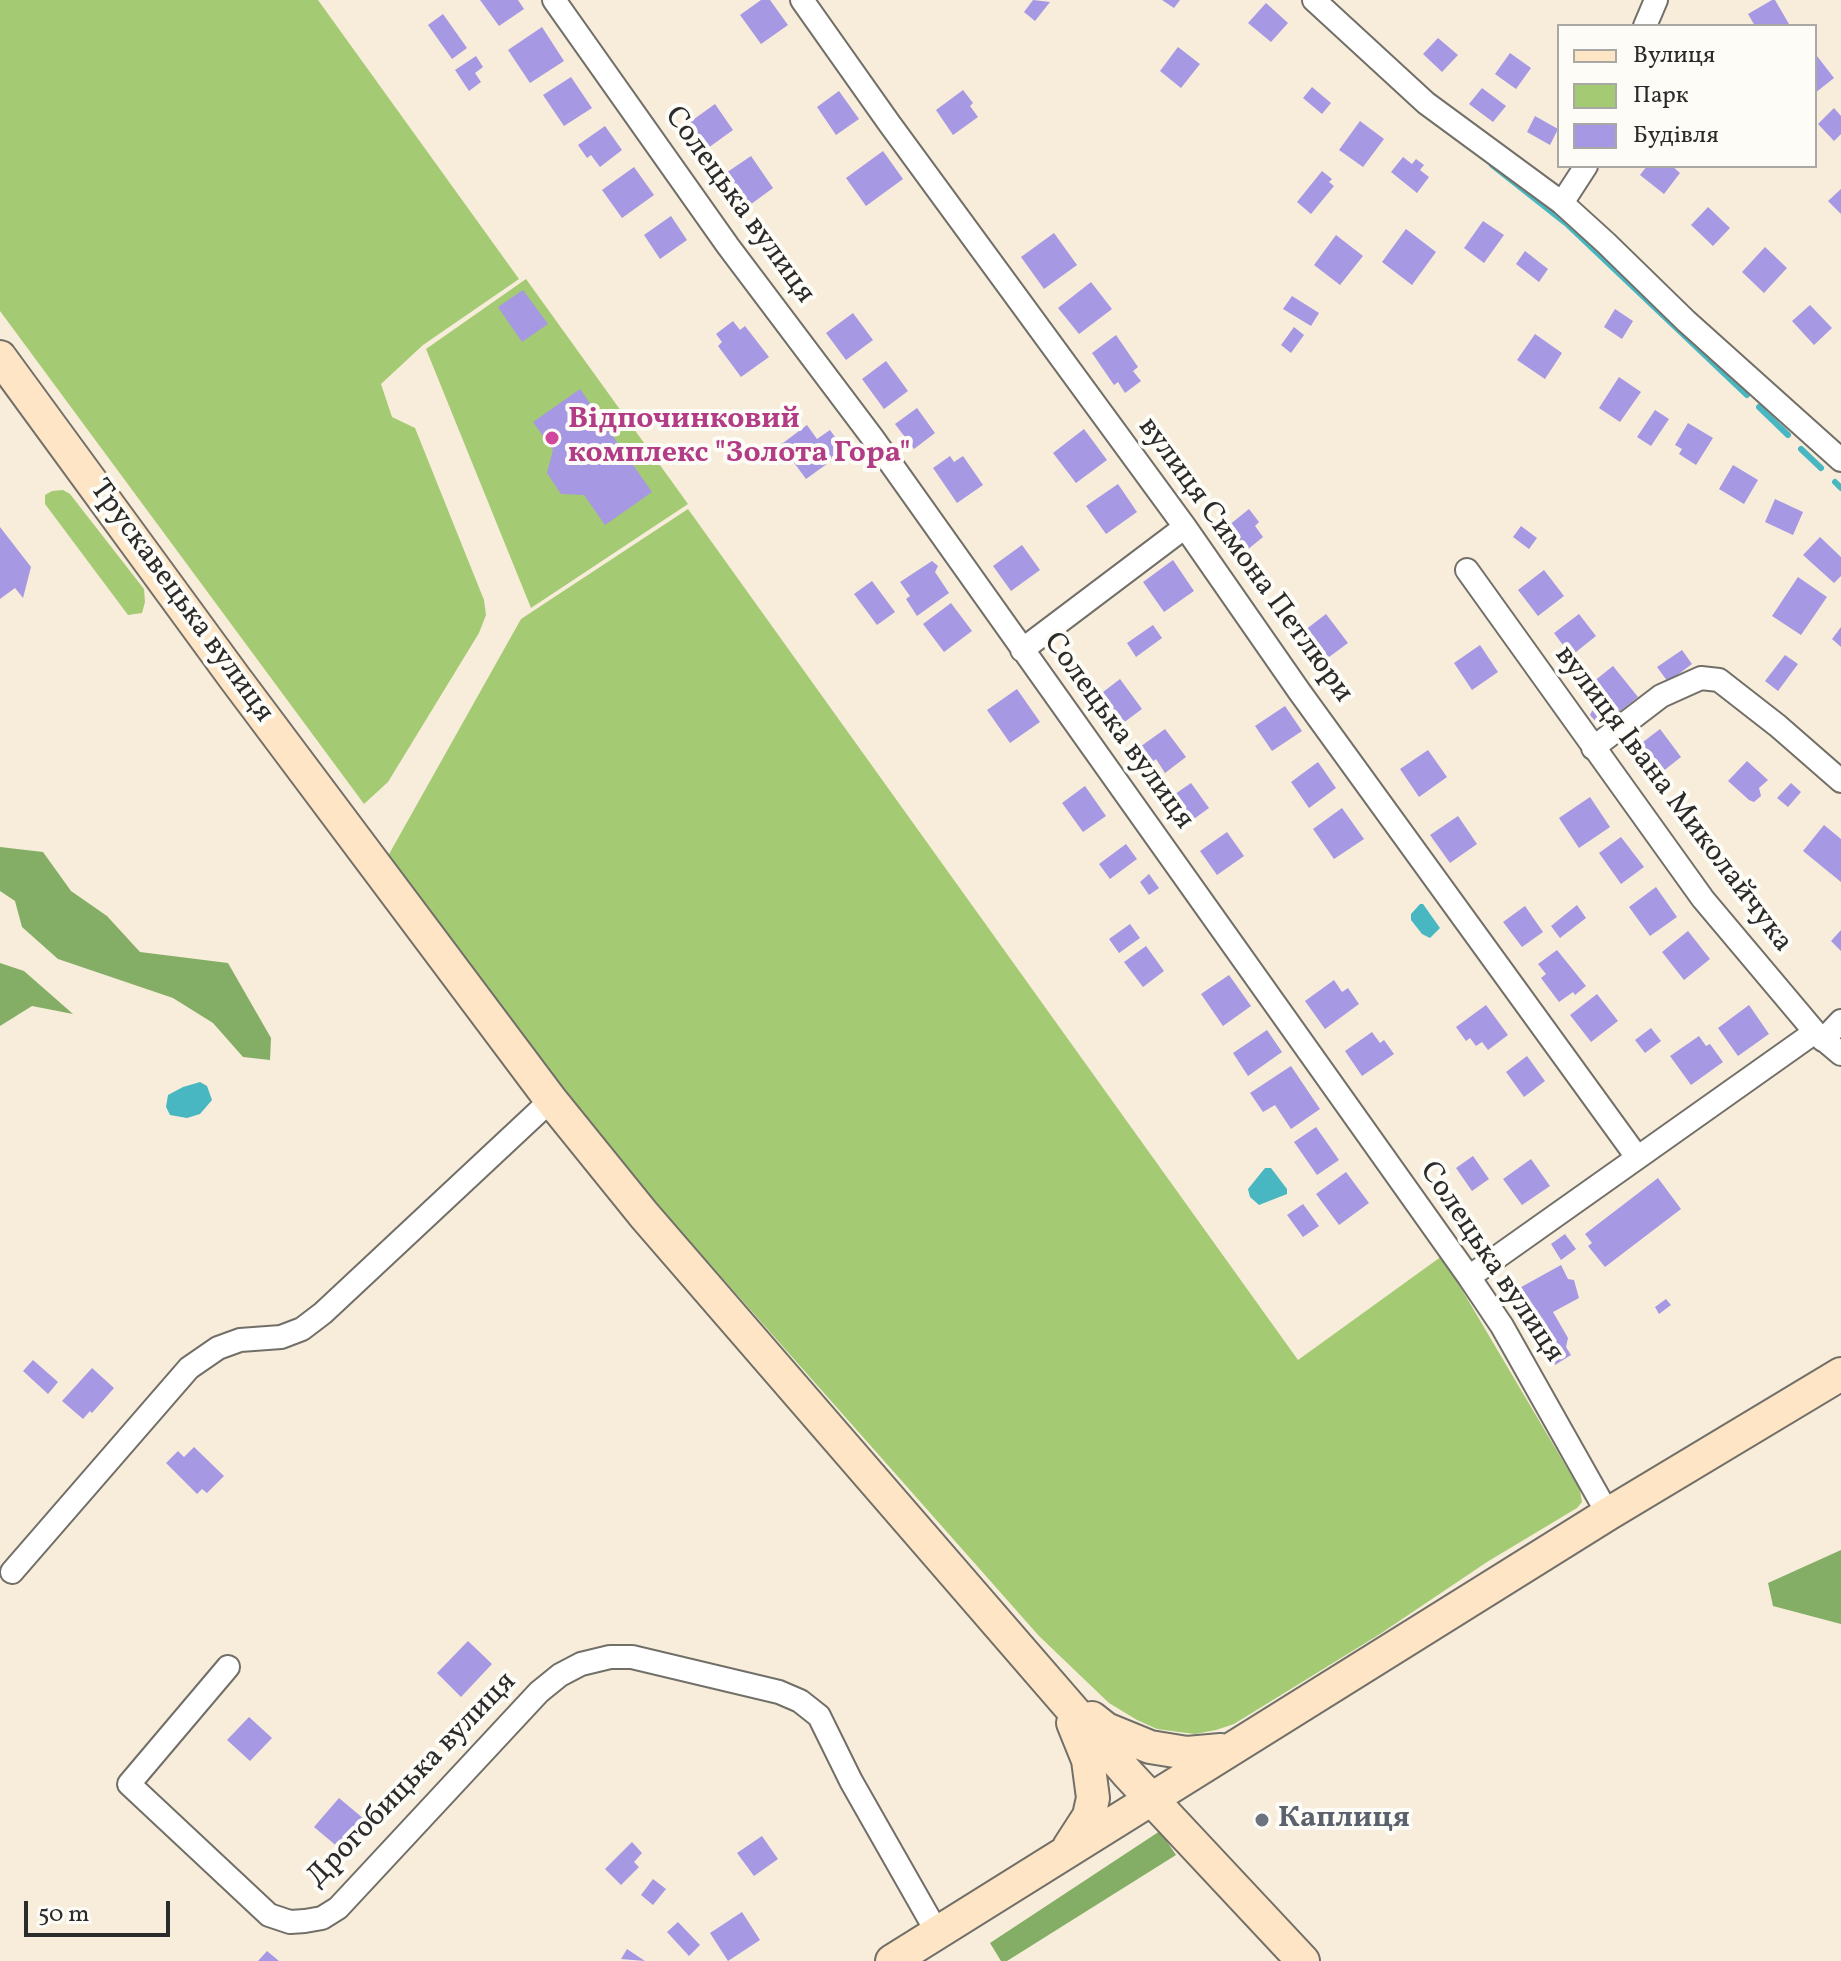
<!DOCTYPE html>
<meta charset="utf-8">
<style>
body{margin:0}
#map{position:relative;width:1841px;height:1961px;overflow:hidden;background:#f7edda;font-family:Vollkorn,serif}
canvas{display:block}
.legend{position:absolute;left:1557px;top:24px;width:260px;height:144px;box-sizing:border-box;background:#fdfcf7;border:2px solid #a9a8a5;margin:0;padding:10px 14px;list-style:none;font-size:24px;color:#2b2b2b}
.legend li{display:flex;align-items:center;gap:16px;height:40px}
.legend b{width:40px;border:2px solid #a9a8a5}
.scale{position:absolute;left:24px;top:1901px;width:146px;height:36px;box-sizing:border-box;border:4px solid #2b2b2b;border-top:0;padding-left:10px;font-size:24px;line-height:28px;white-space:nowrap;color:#2b2b2b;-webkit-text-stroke:6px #fdfcf7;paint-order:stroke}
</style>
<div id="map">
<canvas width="1841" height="1961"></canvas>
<ul class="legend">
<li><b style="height:10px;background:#fde5c5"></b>Вулиця</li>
<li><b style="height:22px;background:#a5ca74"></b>Парк</li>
<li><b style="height:22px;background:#a698e3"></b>Будівля</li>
</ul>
<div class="scale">50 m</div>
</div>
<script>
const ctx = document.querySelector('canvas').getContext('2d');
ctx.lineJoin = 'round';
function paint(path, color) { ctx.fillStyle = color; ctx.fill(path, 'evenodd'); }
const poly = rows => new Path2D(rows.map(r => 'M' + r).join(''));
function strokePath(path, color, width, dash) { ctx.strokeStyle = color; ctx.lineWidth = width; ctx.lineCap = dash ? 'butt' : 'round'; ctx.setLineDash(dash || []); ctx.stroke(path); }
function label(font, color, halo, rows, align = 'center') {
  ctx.font = font + ' Vollkorn,serif'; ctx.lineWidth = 8; ctx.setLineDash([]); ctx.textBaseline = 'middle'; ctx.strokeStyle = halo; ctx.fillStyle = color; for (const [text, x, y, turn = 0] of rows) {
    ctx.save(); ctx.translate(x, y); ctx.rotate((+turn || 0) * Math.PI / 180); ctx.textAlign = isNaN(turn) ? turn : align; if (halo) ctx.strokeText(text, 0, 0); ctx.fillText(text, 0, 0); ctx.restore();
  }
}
const green = poly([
 [0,0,318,0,519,279,423,345,381,384,392,417,415,428,484,600,486,615,479,633,388,782,364,804,0,311],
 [526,279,688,504,531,608,426,349],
 [63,490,70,494,144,589,145,602,142,613,128,615,45,504,45,495,52,491],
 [688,509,1298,1360,1442,1256,1580,1490,1582,1502,1577,1508,1487,1562,1380,1634,1234,1724,1216,1730,1195,1734,1179,1732,1157,1729,1137,1720,1109,1703,1039,1636,593,1132,421,912,418,895,388,856,521,619]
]);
const forest = poly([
 [0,847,43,852,71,891,107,916,140,952,228,963,271,1038,270,1060,243,1057,213,1023,173,998,58,959,22,927,15,901,0,891],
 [0,963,24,971,73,1014,32,1006,0,1026],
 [1841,1550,1841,1624,1773,1606,1768,1583],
 [1160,1831,1176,1855,1007,1961,1001,1961,990,1943]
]);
const water = poly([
 [1420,904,1423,904,1440,928,1430,938,1422,934,1411,920,1411,914],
 [200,1082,207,1086,212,1100,200,1114,187,1118,170,1115,166,1107,168,1095,183,1087],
 [1265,1168,1271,1168,1287,1189,1287,1194,1259,1205,1250,1197,1248,1189]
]);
const stream = poly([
 [1492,165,1568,225,1747,395],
 [1759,407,1788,435],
 [1801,449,1821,468],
 [1835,482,1841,488]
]);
const building = poly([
 [480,0,518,0,524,9,499,26],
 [761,0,770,0,788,25,761,44,740,15],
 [1033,0,1050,2,1035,21,1024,12],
 [1162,0,1180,0,1174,8],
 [1772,0,1775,0,1789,24,1755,26,1748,14],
 [1266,3,1288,23,1271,42,1248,23],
 [443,14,467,48,452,59,428,25],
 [542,27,564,61,530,83,508,50],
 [1438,38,1458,55,1442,72,1423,54],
 [1178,47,1200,64,1181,88,1160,71],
 [1510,53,1531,68,1516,89,1495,74],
 [476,56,483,67,475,73,481,82,469,91,455,70],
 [1817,56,1834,78,1815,93,1815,58],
 [571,77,592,108,564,126,543,95],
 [1312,87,1331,103,1322,114,1303,98],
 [1482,88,1506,106,1493,122,1469,104],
 [963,90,973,103,970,106,978,117,953,135,936,110],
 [839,91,859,119,836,135,817,107],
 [715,104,733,130,708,148,690,122],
 [1834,108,1841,116,1841,134,1834,141,1818,124],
 [1535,116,1558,129,1550,145,1527,132],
 [1360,121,1384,139,1363,167,1339,150],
 [605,126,622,150,600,167,591,155,587,158,578,145],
 [883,151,903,179,866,206,846,178],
 [751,156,773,188,743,210,720,177],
 [1403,157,1412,164,1416,159,1424,165,1420,170,1429,177,1417,193,1391,172],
 [1647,166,1672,166,1680,173,1664,194,1640,175],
 [634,167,654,195,622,218,602,190],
 [1322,171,1332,179,1329,182,1334,186,1311,214,1297,202],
 [1841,189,1841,214,1828,201],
 [1708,207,1730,228,1713,246,1691,225],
 [671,216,687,240,660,259,644,235],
 [1483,221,1504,235,1484,263,1464,248],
 [1406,229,1436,252,1412,285,1382,262],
 [1054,233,1077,265,1044,289,1021,257],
 [1336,235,1363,256,1340,285,1314,265],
 [1765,247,1787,268,1764,293,1742,272],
 [1525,251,1548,269,1539,282,1516,264],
 [1091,282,1112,309,1079,334,1058,308],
 [523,290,548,324,522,342,498,307],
 [1292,296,1319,313,1311,326,1283,309],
 [1810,305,1832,328,1814,345,1792,321],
 [1615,309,1633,321,1622,339,1604,327],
 [853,313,873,340,846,360,826,333],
 [733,321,740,330,745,326,769,357,741,377,718,346,722,342,716,334],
 [1294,327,1304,335,1291,353,1281,345],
 [1535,334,1562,353,1545,379,1517,360],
 [1116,335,1138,367,1133,371,1141,381,1125,393,1118,382,1114,385,1092,353],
 [886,361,908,391,884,409,862,379],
 [1619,377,1641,392,1620,422,1599,408],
 [580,389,652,492,605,525,584,495,561,494,547,473,553,450,533,422],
 [917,408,935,433,914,449,895,424],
 [1655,410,1669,419,1651,446,1637,437],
 [1688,423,1713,438,1696,465,1679,454,1682,449,1675,445],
 [807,425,817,439,830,430,845,451,806,479,792,460,786,465,775,449],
 [1084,429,1107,460,1076,483,1053,453],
 [950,456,954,462,963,456,983,485,957,503,933,468],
 [1733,465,1758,480,1744,504,1719,489],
 [1118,484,1137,512,1106,534,1086,506],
 [1775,499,1803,512,1793,535,1765,522],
 [1249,509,1259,522,1255,526,1263,537,1236,559,1217,535],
 [1521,526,1537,538,1529,549,1513,537],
 [0,527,31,567,23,598,15,588,0,599],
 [1820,537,1841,557,1841,576,1834,583,1803,555],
 [1022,545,1040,570,1011,591,993,566],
 [1173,560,1194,591,1164,612,1143,582],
 [932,561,938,566,935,572,949,593,917,616,906,599,910,596,900,582],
 [1544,570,1564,596,1538,616,1518,590],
 [1798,577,1827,597,1801,635,1772,616],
 [872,581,895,612,877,625,854,594],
 [951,603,972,631,944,652,923,624],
 [1326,614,1348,643,1317,666,1296,637],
 [1579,614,1596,636,1571,656,1554,633],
 [1153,625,1162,638,1136,657,1127,643],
 [1841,627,1841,647,1832,639],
 [1480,645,1498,672,1472,690,1454,663],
 [1682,650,1692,664,1668,682,1657,667],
 [1785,655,1798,664,1778,691,1765,681],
 [1613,666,1638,697,1606,722,1597,723,1590,715,1595,705,1583,690],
 [1120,679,1142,709,1111,732,1090,702],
 [1017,689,1040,722,1010,743,987,710],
 [1285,706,1302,731,1272,751,1255,726],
 [1165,729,1186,757,1165,773,1156,759,1142,770,1130,754],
 [1660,729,1681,757,1652,780,1630,752],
 [1428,750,1447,777,1419,797,1400,769],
 [1747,761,1768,780,1759,788,1761,796,1754,802,1749,800,1728,781],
 [1318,762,1336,788,1309,808,1291,782],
 [1191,783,1209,808,1180,829,1162,803],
 [1791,783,1801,792,1788,807,1777,798],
 [1085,786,1106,816,1083,832,1062,803],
 [1590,797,1610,827,1579,848,1559,818],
 [1342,808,1364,839,1334,859,1313,829],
 [1458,816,1477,844,1450,863,1430,835],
 [1824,825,1841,839,1841,882,1803,851],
 [1227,832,1244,856,1217,875,1200,851],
 [1621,837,1644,867,1621,884,1599,853],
 [1126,844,1137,859,1110,879,1099,864],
 [1149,874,1159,888,1149,895,1140,882],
 [1656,887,1677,917,1650,936,1629,907],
 [1577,905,1586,918,1560,938,1551,926],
 [1525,906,1543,932,1522,947,1503,922],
 [1130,924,1140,938,1119,953,1109,939],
 [1841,930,1841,951,1831,941],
 [1688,931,1710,959,1684,980,1662,952],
 [1146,946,1164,971,1143,987,1124,962],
 [1557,950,1586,986,1575,995,1573,992,1559,1002,1541,978,1546,974,1538,964],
 [1229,975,1251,1006,1223,1026,1201,994],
 [1334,980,1342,992,1348,988,1359,1004,1325,1029,1305,1001],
 [1597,994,1618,1021,1591,1042,1570,1015],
 [1486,1005,1508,1035,1488,1050,1482,1042,1476,1046,1470,1038,1466,1041,1456,1027],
 [1749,1005,1769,1034,1738,1056,1718,1028],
 [1651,1028,1661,1041,1645,1053,1635,1040],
 [1267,1030,1282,1052,1248,1076,1233,1053],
 [1372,1032,1380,1043,1384,1040,1394,1054,1362,1076,1345,1051],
 [1699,1036,1706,1046,1710,1044,1723,1062,1691,1085,1670,1056],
 [1527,1056,1545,1081,1524,1097,1506,1072],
 [1291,1066,1320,1109,1291,1129,1275,1105,1263,1112,1250,1093],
 [1316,1127,1339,1160,1317,1175,1294,1142],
 [1473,1156,1489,1179,1472,1191,1456,1168],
 [1531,1159,1550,1186,1522,1205,1503,1179],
 [1346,1172,1369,1203,1339,1225,1316,1194],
 [1658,1178,1681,1209,1605,1267,1588,1246,1592,1243,1585,1234],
 [1303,1204,1319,1226,1303,1237,1287,1215],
 [1565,1234,1576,1249,1561,1260,1551,1244],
 [1561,1265,1568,1279,1574,1280,1579,1298,1553,1312,1568,1338,1566,1347,1571,1355,1555,1365,1514,1291],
 [1666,1299,1671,1305,1659,1314,1655,1307],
 [33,1360,58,1382,48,1394,23,1371],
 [92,1368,114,1388,92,1413,90,1411,83,1419,62,1401],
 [194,1447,224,1476,207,1493,202,1489,197,1494,166,1463,178,1451,184,1457],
 [468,1641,492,1664,461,1697,437,1673],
 [249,1717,272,1738,250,1761,227,1740],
 [339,1798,364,1819,339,1848,314,1827],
 [762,1836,778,1859,754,1876,737,1853],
 [632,1842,642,1853,634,1862,639,1867,621,1885,605,1869],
 [653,1879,666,1889,653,1905,641,1895],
 [742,1912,760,1940,728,1961,710,1933],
 [678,1922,700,1945,689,1956,667,1932],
 [627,1949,645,1961,621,1959],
 [267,1951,279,1961,258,1961]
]);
const street = poly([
 [554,0,728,246,872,437,1469,1277,1502,1326,1608,1514],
 [802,0,889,123,1185,527,1299,691,1637,1157],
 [1314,0,1426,103,1562,203,1606,243,1686,321,1841,460],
 [1645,26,1656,0],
 [1562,203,1586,166],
 [1467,570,1703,899,1815,1032,1841,1054],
 [1022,650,1185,527],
 [1593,748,1661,696,1701,678,1719,680,1778,726,1841,781],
 [1823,1040,1841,1021],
 [1469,1277,1815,1032],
 [12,1572,189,1368,218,1348,240,1340,281,1337,302,1329,323,1313,551,1100],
 [228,1667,129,1784,269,1915,290,1922,305,1921,322,1918,338,1908,539,1692,560,1675,581,1664,610,1657,632,1657,779,1692,800,1701,819,1716,851,1781,938,1934]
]);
const secondary = poly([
 [0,357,234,677,551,1100,644,1215,1128,1774,1303,1961],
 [1092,1718,1106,1729,1150,1747,1187,1753,1221,1750],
 [1069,1847,1089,1816,1093,1798,1088,1760,1073,1723],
 [892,1961,1608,1514,1841,1374]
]);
const markers = [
 [552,438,8,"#d1479c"],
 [1262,1820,8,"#6b7280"]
];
const streetNames = [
 ["Солецька вулиця",738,206,54],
 ["вулиця Симона Петлюри",1244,561,54],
 ["Трускавецька вулиця",180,602,54],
 ["Солецька вулиця",1117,732,54],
 ["вулиця Івана Миколайчука",1672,800,53],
 ["Солецька вулиця",1490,1263,56],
 ["Дрогобицька вулиця",413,1781,-46]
];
const hotelNames = [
 ["Відпочинковий",568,421],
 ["комплекс \"Золота Гора\"",568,455]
];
const worshipNames = [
 ["Каплиця",1278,1820]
];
paint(green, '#a5ca74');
paint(forest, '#84ae66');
paint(water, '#49b7c2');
strokePath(stream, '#49b7c2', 6);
paint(building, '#a698e3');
strokePath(street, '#726f68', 26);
strokePath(secondary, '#726f68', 36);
strokePath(street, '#fff', 22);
strokePath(secondary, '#fde5c5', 32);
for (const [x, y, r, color] of markers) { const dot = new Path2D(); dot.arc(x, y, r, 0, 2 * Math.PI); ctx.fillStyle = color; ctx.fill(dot); strokePath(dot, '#fdfcf7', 3); }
label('30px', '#2b2b2b', '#fdfcf7', streetNames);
label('bold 30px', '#b23c85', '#fdfcf7', hotelNames, 'left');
label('bold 30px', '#5b616d', '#fdfcf7', worshipNames, 'left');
</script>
